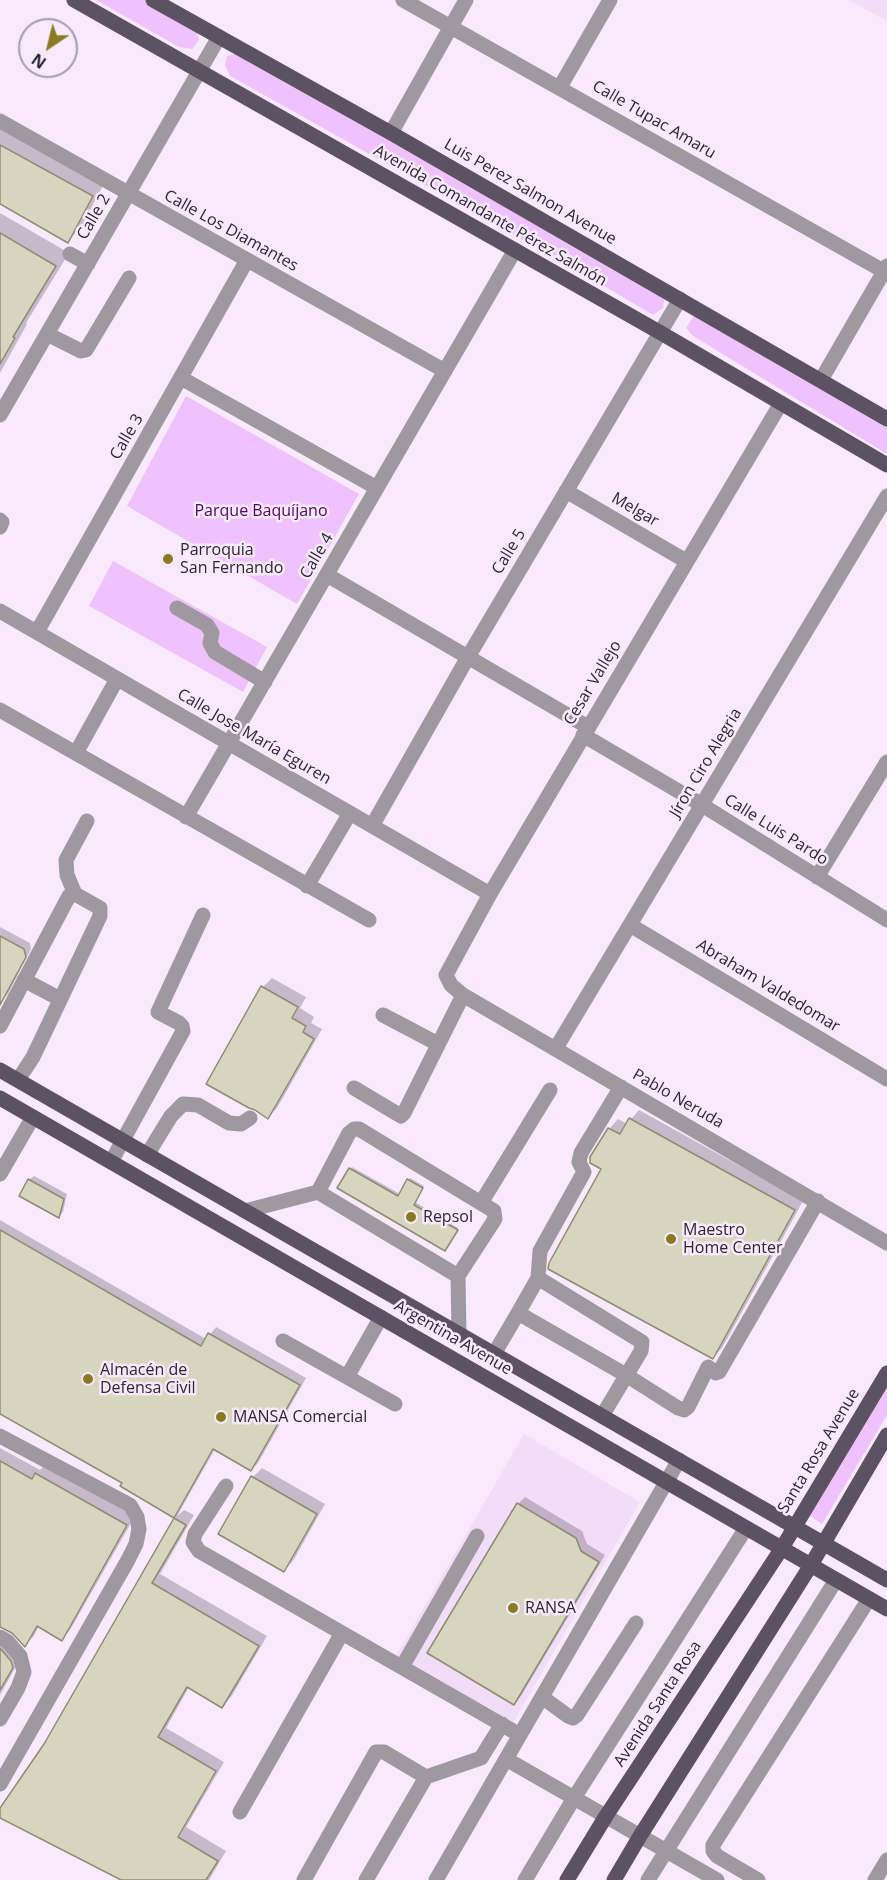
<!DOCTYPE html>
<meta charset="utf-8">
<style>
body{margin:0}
#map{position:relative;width:887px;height:1880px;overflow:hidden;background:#f8e9fd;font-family:"Open Sans",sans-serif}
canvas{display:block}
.north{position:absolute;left:18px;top:18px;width:60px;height:60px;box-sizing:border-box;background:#f8e9fd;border:2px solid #a79bab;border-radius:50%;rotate:215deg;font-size:16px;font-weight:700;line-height:24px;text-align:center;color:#2d272f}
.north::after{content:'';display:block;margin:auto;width:21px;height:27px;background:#887b20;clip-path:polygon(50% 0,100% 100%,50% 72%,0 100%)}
</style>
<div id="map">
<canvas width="887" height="1880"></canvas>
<div class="north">N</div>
</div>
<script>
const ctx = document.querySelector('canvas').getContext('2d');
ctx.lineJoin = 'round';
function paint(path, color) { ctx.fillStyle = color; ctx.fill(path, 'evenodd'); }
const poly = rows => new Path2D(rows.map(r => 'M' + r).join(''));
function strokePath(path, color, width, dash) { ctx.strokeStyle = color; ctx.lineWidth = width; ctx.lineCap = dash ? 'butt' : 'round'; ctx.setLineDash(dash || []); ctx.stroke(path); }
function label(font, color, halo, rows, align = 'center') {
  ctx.font = font + ' "Open Sans",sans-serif'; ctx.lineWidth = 5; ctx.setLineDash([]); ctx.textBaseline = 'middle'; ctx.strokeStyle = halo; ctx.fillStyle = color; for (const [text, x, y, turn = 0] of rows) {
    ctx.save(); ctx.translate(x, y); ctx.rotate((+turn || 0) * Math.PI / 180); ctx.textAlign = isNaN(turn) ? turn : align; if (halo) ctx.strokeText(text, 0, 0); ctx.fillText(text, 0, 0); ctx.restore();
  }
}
const built = poly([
 [849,0,887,0,887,21],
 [524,1434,640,1502,513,1723,396,1656]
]);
const green = poly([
 [96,0,146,0,196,29,199,40,192,49,179,47],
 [240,53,665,294,663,308,653,315,584,274,230,76,225,65,227,56],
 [694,316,707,319,887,427,887,454,693,336,686,328],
 [186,396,359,494,297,604,127,506],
 [113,561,267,647,243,692,89,606],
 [887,1381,887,1415,822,1524,807,1514]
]);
const shadow = poly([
 [0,124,105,182,81,227,68,241,0,202],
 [0,213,69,253,26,323,27,324,0,373],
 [0,927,30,943,31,949,8,994,2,1000],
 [272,978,306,997,300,1008,314,1017,311,1023,322,1029,277,1108,268,1117,263,987],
 [639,1110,803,1201,722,1348,713,1357,603,1168,609,1129,618,1119,627,1124],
 [352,1167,400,1194,410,1178,424,1186,415,1202,458,1228,447,1247,339,1188],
 [34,1176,67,1194,63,1212,59,1217,29,1180],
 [0,1220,206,1339,216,1327,306,1378,258,1463,251,1470,215,1449,177,1516,184,1510,194,1515,160,1574,267,1636,231,1697,222,1706,189,1687,166,1728,224,1762,186,1827,226,1851,209,1880,124,1880,0,1816,0,1810,45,1745,176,1517,122,1486,124,1483,0,1412],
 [0,1448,40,1470,45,1465,135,1516,70,1630,61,1639,39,1626,34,1636,25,1645,15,1633,0,1626,0,1630],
 [262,1468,325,1504,293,1561,284,1570,220,1534,253,1477],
 [525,1497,582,1531,587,1544,605,1555,521,1696,514,1703,518,1504],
 [0,1632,21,1657,0,1695]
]);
const building = poly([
 [0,145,93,196,68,243,0,204,0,145],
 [0,233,56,266,13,337,15,338,0,364,0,233],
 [0,936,24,949,26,957,0,1005,0,936],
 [261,986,298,1007,292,1018,306,1026,303,1032,314,1039,268,1119,255,1110,249,1108,206,1084,261,986],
 [629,1118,795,1210,713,1359,548,1269,549,1263,601,1169,590,1163,590,1157,608,1128,620,1134,629,1118],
 [349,1168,398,1196,407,1179,423,1188,414,1205,458,1230,445,1251,337,1188,349,1168],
 [28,1179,64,1199,59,1218,19,1196,28,1179],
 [0,1230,201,1346,208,1333,300,1385,251,1471,213,1449,174,1518,120,1486,122,1483,0,1414,0,1230],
 [0,1461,32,1479,35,1473,127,1525,62,1641,37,1626,25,1647,12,1633,0,1627,0,1461],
 [251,1476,317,1514,284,1572,218,1534,251,1476],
 [517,1503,576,1538,581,1551,599,1562,514,1705,427,1653,517,1503],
 [174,1518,186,1525,152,1583,259,1646,222,1708,187,1687,158,1737,216,1771,178,1837,218,1861,206,1880,121,1880,0,1818,0,1808,44,1744,174,1518],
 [0,1648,11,1661,13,1668,0,1690,0,1648]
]);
const minor = poly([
 [403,0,887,273],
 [560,87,610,0],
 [0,121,445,371],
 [391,133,466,0],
 [70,254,88,264],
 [47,334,81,351,86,350,129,278],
 [181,378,377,488],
 [821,380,887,266],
 [781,403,490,894,446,975,451,985,463,995,887,1243],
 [0,415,219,37],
 [566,491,686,561],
 [0,520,2,522,0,527],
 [327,575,588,727],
 [177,608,207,625,212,633,210,643,215,652,265,682],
 [0,611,490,894],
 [37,632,247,260],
 [0,710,369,920],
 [583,735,702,805,887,920],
 [76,753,117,679],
 [186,817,515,250],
 [372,826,468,657,680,299],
 [817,877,887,762],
 [307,886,350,813],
 [75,894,67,875,66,860,87,821],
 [630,925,887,1079],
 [24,980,60,999],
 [383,1015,438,1044],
 [0,1026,69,896,75,894,100,908,100,916,33,1057,18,1080],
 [556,1048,887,496],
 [621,1087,581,1153,579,1162,584,1172,540,1251,538,1278,518,1313,626,1375,678,1408,684,1410,688,1407,708,1367,716,1373,719,1372,818,1201],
 [354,1088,401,1116,404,1113,463,995],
 [147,1155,171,1116,183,1104,198,1105,229,1123,241,1124,250,1118],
 [111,1162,183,1031,182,1026,179,1023,158,1012,203,915],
 [0,1174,33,1117],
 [318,1192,349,1133,354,1129,359,1129,494,1211,495,1219,458,1276],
 [481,1203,550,1090],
 [245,1211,318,1192,458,1276,459,1334],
 [538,1278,642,1342,641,1351,602,1416],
 [381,1317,347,1377,395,1404],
 [283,1341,347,1377],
 [494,1354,518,1313],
 [0,1436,130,1505,137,1517,139,1529,136,1544,128,1560,0,1784],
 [226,1486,195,1534,193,1542,199,1551,520,1735],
 [0,1637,7,1641,20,1656,24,1672,18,1688,0,1719],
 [402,1667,477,1536],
 [542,1697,568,1716,573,1718,577,1715,636,1623],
 [506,1759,717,1880],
 [240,1812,342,1633],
 [304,1880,376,1752,384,1752,426,1777],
 [366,1880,426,1777,481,1758,502,1724],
 [436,1880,679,1460],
 [525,1880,574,1798,746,1528],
 [648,1880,836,1580],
 [758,1880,717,1856,713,1851,713,1845,869,1599],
 [875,1880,887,1860]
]);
const major = poly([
 [74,0,661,333,887,465],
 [153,0,391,133,887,419],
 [0,1070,887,1580],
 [0,1098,887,1609],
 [567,1880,606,1816,782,1548,887,1373],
 [614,1880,640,1836,811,1565,887,1435]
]);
const markers = [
 [168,559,6,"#887b20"],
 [411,1217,6,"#887b20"],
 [671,1239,6,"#887b20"],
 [88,1379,6,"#887b20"],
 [221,1417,6,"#887b20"],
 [513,1608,6,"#887b20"]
];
const streetNames = [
 ["Calle Tupac Amaru",654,120,30],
 ["Luis Perez Salmon Avenue",530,192,30],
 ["Avenida Comandante Pérez Salmón",490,216,30],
 ["Calle 2",94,217,-60],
 ["Calle Los Diamantes",231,231,29],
 ["Calle 3",127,437,-60],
 ["Melgar",635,510,30],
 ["Calle 5",509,552,-59],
 ["Calle 4",317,556,-60],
 ["Cesar Vallejo",593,683,-59],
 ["Calle Jose María Eguren",254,737,30],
 ["Jíron Ciro Alegria",706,763,-59],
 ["Calle Luis Pardo",776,830,32],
 ["Abraham Valdedomar",768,986,31],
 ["Pablo Neruda",678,1099,30],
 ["Argentina Avenue",453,1338,30],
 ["Santa Rosa Avenue",819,1451,-59],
 ["Avenida Santa Rosa",658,1704,-57]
];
const parkNames = [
 ["Parque Baquíjano",261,511]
];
const poiNames = [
 ["Parroquia",180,550],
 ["San Fernando",180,568],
 ["Repsol",423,1217],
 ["Maestro",683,1230],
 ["Home Center",683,1248],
 ["Almacén de",100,1370],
 ["Defensa Civil",100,1388],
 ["MANSA Comercial",233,1417],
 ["RANSA",525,1608]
];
paint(built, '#f2ddf8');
paint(green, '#efc2fd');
paint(shadow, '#0003');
paint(building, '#d8d5be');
strokePath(building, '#8e8b75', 1.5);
strokePath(minor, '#9f98a1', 15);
strokePath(major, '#5d5261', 15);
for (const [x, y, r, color] of markers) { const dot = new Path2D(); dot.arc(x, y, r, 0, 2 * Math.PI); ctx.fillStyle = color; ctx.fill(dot); strokePath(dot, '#f8e9fd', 2); }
label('16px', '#2d272f', '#f8e9fd', streetNames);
label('16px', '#500363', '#f8e9fd', parkNames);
label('16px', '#2d272f', '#f8e9fd', poiNames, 'left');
</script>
